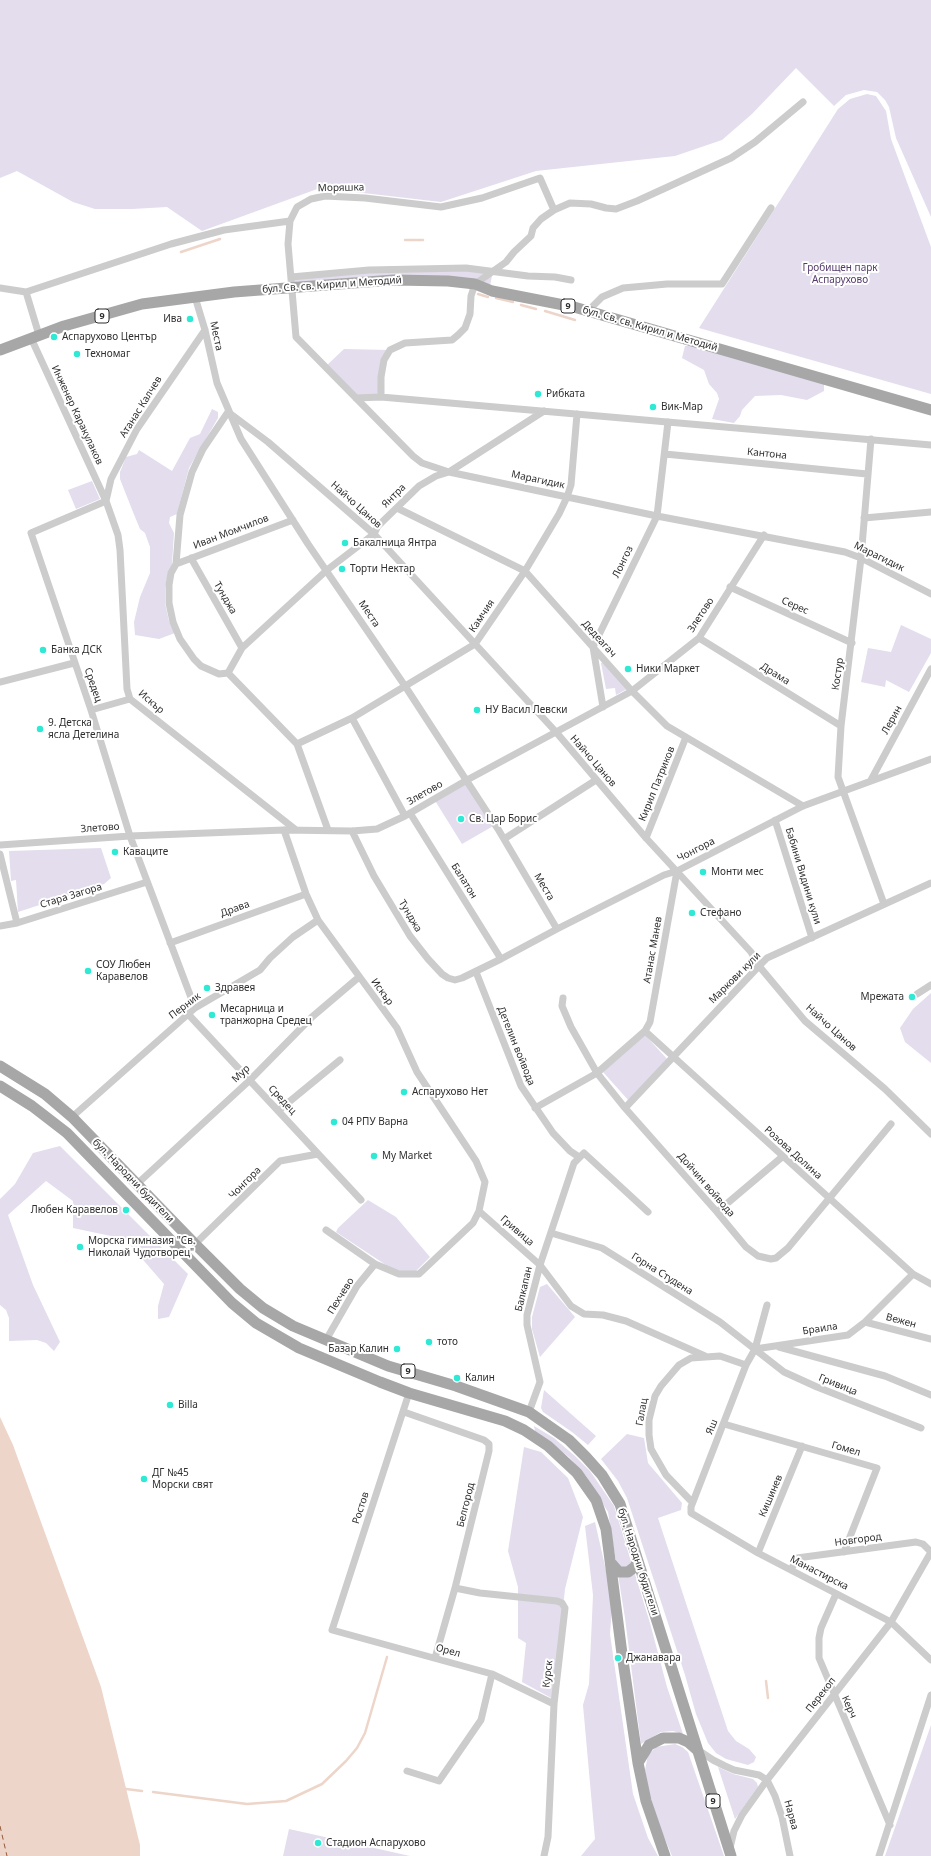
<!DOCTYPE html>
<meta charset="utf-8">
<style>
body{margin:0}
canvas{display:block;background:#fff}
</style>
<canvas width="931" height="1856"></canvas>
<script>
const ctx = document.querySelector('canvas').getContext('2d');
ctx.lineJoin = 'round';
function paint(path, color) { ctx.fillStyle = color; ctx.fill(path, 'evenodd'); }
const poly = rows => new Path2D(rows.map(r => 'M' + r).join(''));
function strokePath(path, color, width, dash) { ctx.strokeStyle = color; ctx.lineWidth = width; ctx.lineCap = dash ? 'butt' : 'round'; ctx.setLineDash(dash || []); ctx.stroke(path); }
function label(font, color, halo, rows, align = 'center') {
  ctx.font = font + ' "Noto Sans",sans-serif'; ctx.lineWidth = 4; ctx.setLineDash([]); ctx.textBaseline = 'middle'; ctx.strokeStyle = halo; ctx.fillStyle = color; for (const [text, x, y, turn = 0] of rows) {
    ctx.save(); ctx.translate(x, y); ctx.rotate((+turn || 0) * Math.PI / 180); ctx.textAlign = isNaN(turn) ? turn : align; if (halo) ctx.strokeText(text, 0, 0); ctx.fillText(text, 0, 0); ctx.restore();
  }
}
const green = poly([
 [0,0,931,0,931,217,896,138,889,107,885,100,877,92,864,90,846,95,834,106,796,68,752,114,722,140,675,156,536,171,441,202,320,188,202,231,167,207,132,209,95,209,73,202,17,171,0,178],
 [867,94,876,96,886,111,891,139,931,247,931,394,699,328,838,109,850,99],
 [369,270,493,271,490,286,448,281,292,287,291,277],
 [685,346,695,346,824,382,824,391,807,400,781,395,755,396,742,410,740,416,734,423,712,419,719,399,717,393,709,384,704,370,682,358],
 [344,349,390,350,384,360,381,397,356,398,325,367],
 [212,409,218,412,218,418,189,468,177,514,170,517,169,523,174,533,172,564,168,573,165,589,165,603,169,621,175,633,159,639,135,635,134,622,140,597,150,573,150,547,145,533,140,529,133,512,120,479,120,472,126,457,137,454,139,450,172,471,190,438,200,434],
 [92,481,100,499,76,509,68,490],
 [901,625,931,639,931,653,909,692,886,680,885,687,861,682,868,648,891,652],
 [605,661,627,689,616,695,615,688,606,689,601,663],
 [467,780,495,825,462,844,434,799],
 [101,848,111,878,104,884,18,912,16,880,11,881,9,851],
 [931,993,931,1063,905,1042,900,1028,913,1009],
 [645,1035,668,1060,629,1101,603,1072],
 [60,1146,188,1274,169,1317,158,1319,158,1306,164,1284,125,1239,73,1228,73,1201,46,1181,8,1215,33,1285,60,1342,54,1351,46,1343,37,1340,9,1341,9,1318,6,1310,0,1305,0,1199,15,1184,33,1153],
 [368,1200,396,1217,430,1257,416,1271,400,1271,389,1267,336,1232,338,1228],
 [547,1284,575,1317,540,1357,532,1329,532,1317,540,1287],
 [544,1390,596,1436,588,1445,572,1432,543,1412,541,1408],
 [534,1426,554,1438,575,1456,590,1471,614,1506,650,1623,667,1687,683,1734,673,1731,661,1732,641,1744,625,1618,608,1512,586,1476,569,1457,535,1431],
 [627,1434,644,1438,648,1463,682,1503,681,1510,658,1518,728,1731,736,1741,749,1749,756,1757,754,1762,748,1765,726,1759,716,1753,708,1743,696,1714,685,1675,627,1498,618,1481,601,1459],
 [524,1447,541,1452,568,1478,583,1517,565,1589,553,1699,522,1682,526,1643,518,1638,518,1587,508,1551],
 [595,1522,607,1575,612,1608,610,1634,633,1794,648,1838,658,1856,581,1856,595,1839,583,1705,589,1684,593,1595,585,1526],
 [931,1725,931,1856,885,1856],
 [675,1744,682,1747,688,1752,724,1856,672,1856,659,1825,649,1793,645,1770,648,1755,656,1747],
 [718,1767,733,1774,753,1779,757,1783,758,1787,735,1819],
 [289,1829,410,1856,283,1856]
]);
const water = poly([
 [0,1417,13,1445,101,1687,140,1845,140,1856,0,1856]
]);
const stream = poly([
 [405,240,423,240],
 [181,252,220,239],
 [478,294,488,297],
 [496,298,513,302],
 [521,305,536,309],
 [545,311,575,320],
 [766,1681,768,1698],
 [126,1789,142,1791],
 [153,1792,247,1804,286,1801,322,1784,346,1761,357,1748,365,1733,387,1657]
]);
const ferry = poly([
 [0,1826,7,1856]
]);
const minor = poly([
 [290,221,288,244,296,337,413,456,422,463,449,472,657,516,845,552,861,558,931,594],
 [291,277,369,270,466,268,528,276,555,277,571,280],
 [0,288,26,292,171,244,224,230,290,221,297,207,311,199,325,196,365,198,441,207,482,198,540,178,554,210],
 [26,292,39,335],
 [195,297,205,330,217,383,241,439,308,544,405,686,498,829,557,929],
 [588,311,602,297,623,288,667,284,722,284,771,208],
 [31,338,106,501,118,535,120,550,127,689,130,699,296,830],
 [381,397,381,377,384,360,390,350,405,343,452,340,458,335,465,328,470,314,471,296,475,284,506,262,514,252,531,236,533,228,541,219,554,210,570,203,591,204,606,208,616,209,637,201,731,158,755,142,803,102],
 [356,398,381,397,931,445],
 [228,412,268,442,374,534,556,732,646,838,751,952,759,966,805,1021,885,1089,931,1134],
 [228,412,203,449,192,472,180,515,176,564,171,573,169,585,169,603,173,622,180,639,194,659,201,666,219,674,228,673],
 [871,439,861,558,841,726,838,777,884,904],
 [665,454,867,474],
 [106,501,31,533,91,710,130,836,195,1008],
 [106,501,111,479,137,429,205,330],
 [397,508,525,571,632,691,667,726,803,806],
 [864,518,931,512],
 [191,558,242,648],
 [176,564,293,520],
 [730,587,852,643],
 [699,638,841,726],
 [228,673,242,648,327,570,374,534,378,526,419,486,436,476,449,472,544,411],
 [228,673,297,744,328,830],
 [0,682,74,663],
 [603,707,593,647,657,516,668,422],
 [91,710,130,699],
 [352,718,405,816],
 [297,744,352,718,475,644,525,571,559,514,567,497,571,485,577,414],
 [871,780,931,669],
 [410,813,501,959],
 [775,820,812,938],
 [284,830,306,894,318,920,397,1028,417,1072,476,1161,485,1182,479,1211],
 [352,831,374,876,410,936,428,959,442,974,448,978,455,980,462,978,501,959,557,929,664,875,677,871,803,806,931,759],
 [646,838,686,737],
 [504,839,596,780],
 [0,845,130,836,284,830,352,831,377,829,405,816,467,780,632,691,699,638,764,535],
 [0,854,17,923],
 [0,926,17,923,147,882],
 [170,943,306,894],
 [476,972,521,1086,553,1133,570,1151,579,1157],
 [917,994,931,985],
 [563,998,562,1006,571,1027,597,1073,625,1108,717,1212,746,1247,758,1256,771,1259,776,1258,788,1248,891,1124],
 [188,1014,361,1200],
 [645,1031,913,1274,931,1284],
 [535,1108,597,1073,645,1031,650,1022,677,871],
 [625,1108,759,966,767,958,931,883],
 [278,1111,340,1060],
 [72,1117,195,1008,260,970,270,958,293,937,318,920],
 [136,1185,250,1080,312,1017,359,977],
 [717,1212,782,1157],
 [326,1230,375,1264,399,1274,419,1274,473,1223,479,1211,540,1265,571,1306,584,1314,603,1315,626,1321,705,1356],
 [551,1233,602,1248,720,1322,784,1372,817,1387,921,1428],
 [195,1244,280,1161,318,1154],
 [767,1305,755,1349,746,1365,691,1507,691,1513,758,1553,891,1622,931,1660],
 [865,1322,931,1339],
 [326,1340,357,1286,375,1264],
 [779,1347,885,1376,931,1395],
 [755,1349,848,1335,865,1322,913,1274],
 [409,1393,332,1630,492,1674,554,1704],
 [404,1412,484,1440,489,1444,489,1451,455,1588,435,1658],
 [529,1412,540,1382,527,1325,527,1315,540,1265,574,1163,584,1153,648,1212],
 [724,1424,877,1468,844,1552],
 [692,1502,666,1475,651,1449,649,1435,649,1420,655,1396,661,1386,679,1365,691,1358,720,1356,746,1365],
 [758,1553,802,1446],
 [791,1570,797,1558,916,1542,923,1544,931,1552],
 [455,1588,480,1593,557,1601,562,1603,565,1608,554,1704,548,1837,544,1856],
 [836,1594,821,1628,819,1638,819,1658,890,1825],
 [698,1750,713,1760,725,1766,734,1770,759,1775,767,1780,775,1796,782,1817,790,1856],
 [407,1771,439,1781,481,1720,492,1674],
 [730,1848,734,1831,742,1815,767,1780,891,1622,931,1552],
 [879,1856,931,1695]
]);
const primary = poly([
 [0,350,64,326,142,304,234,292,313,286,394,280,448,281,475,284,492,291,574,307,931,410],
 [0,1066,45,1094,72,1117,195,1244,240,1289,263,1308,293,1326,388,1366,456,1386,529,1412,569,1440,586,1457,602,1475,620,1504,731,1856],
 [0,1086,32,1106,67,1133,232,1303,256,1323,299,1348,380,1382,409,1393,505,1421,524,1430,548,1446,577,1473,596,1500,606,1529,622,1654,638,1763,646,1801,665,1856],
 [612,1564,619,1572,628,1572,636,1566,637,1558],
 [638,1763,649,1745,663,1738,679,1738,688,1742,697,1750]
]);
const markers = [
 [190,319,4,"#2eead5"],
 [54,337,4,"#2eead5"],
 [77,354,4,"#2eead5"],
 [538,394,4,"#2eead5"],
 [653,407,4,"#2eead5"],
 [345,543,4,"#2eead5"],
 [342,569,4,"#2eead5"],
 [43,650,4,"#2eead5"],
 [628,669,4,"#2eead5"],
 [477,710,4,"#2eead5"],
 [40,729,4,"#2eead5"],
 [461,819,4,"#2eead5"],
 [115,852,4,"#2eead5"],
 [703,872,4,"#2eead5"],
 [692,913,4,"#2eead5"],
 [88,971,4,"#2eead5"],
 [207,988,4,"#2eead5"],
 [912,997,4,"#2eead5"],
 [212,1015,4,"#2eead5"],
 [404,1092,4,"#2eead5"],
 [334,1122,4,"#2eead5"],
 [374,1156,4,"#2eead5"],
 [126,1210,4,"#2eead5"],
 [80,1247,4,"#2eead5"],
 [429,1342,4,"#2eead5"],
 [397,1349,4,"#2eead5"],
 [457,1378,4,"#2eead5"],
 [170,1405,4,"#2eead5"],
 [144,1479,4,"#2eead5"],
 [618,1658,4,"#2eead5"],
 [318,1843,4,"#2eead5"]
];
const shields = [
 [568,306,14],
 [102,316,14],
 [408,1371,14],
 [713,1801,14]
];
const shieldNames = [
 ["9",568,306],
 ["9",102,316],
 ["9",408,1371],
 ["9",713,1801]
];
const streetNames = [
 ["Моряшка",341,188,-1],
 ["бул. Св. св. Кирил и Методий",332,285,-4],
 ["бул. Св. св. Кирил и Методий",650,329,16],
 ["Места",216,336,78],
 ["Атанас Калчев",141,407,-58],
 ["Инженер Каракулаков",77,415,65],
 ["Кантона",767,454,6],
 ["Марагидик",538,480,12],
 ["Янтра",394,496,-45],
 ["Найчо Цанов",356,505,42],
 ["Иван Момчилов",231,532,-21],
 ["Марагидик",879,557,26],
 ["Лонгоз",623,562,-64],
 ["Тунджа",225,598,60],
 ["Серес",795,606,24],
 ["Места",369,614,56],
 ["Злетово",701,615,-57],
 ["Камчия",482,616,-56],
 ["Дедеагач",599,639,48],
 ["Драма",775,674,32],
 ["Костур",838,674,-82],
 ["Средец",93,685,71],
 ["Искър",151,702,41],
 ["Лерин",892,720,-61],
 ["Найчо Цанов",593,761,49],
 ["Кирил Патриков",657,784,-68],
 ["Злетово",425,793,-30],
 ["Злетово",100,828,-4],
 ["Чонгора",696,850,-27],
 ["Бабини Видини кули",803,876,73],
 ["Балатон",464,881,58],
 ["Места",544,887,59],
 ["Стара Загора",71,896,-17],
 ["Драва",235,909,-20],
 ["Тунджа",410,916,59],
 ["Атанас Манев",653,950,-80],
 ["Маркови кули",735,978,-45],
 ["Искър",382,992,54],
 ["Перник",185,1006,-37],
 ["Найчо Цанов",831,1028,42],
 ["Детелин войвода",516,1046,68],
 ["Мур",241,1074,-44],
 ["Средец",282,1100,47],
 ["Розова Долина",793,1153,42],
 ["бул. Народни будители",133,1181,46],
 ["Чонгора",245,1183,-45],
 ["Дойчин войвода",706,1185,49],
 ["Гривица",517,1231,41],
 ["Горна Студена",662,1274,32],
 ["Балкапан",524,1289,-77],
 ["Пехчево",341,1296,-58],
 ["Вежен",901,1321,15],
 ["Браила",820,1329,-9],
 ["Гривица",838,1385,22],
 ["Галац",642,1412,-80],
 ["Яш",712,1427,-68],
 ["Гомел",846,1449,16],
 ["Кишинев",771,1496,-67],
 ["Белгород",466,1505,-76],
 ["Ростов",361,1508,-72],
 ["Новгород",858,1540,-8],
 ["бул. Народни будители",638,1562,72],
 ["Манастирска",819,1573,27],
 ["Орел",448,1651,15],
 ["Курск",548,1674,-83],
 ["Перекоп",821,1695,-52],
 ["Керч",849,1707,66],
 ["Нарва",791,1815,75]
];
const parkNames = [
 ["Гробищен парк",840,268],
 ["Аспарухово",840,280]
];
const poiNames = [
 ["Ива",182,319,"right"],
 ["Аспарухово Център",62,337],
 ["Техномаг",85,354],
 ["Рибката",546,394],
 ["Вик-Мар",661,407],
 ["Бакалница Янтра",353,543],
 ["Торти Нектар",350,569],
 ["Банка ДСК",51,650],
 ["Ники Маркет",636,669],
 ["НУ Васил Левски",485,710],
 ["9. Детска",48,723],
 ["ясла Детелина",48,735],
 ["Св. Цар Борис",469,819],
 ["Каваците",123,852],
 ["Монти мес",711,872],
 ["Стефано",700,913],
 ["СОУ Любен",96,965],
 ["Каравелов",96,977],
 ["Здравея",215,988],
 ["Мрежата",904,997,"right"],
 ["Месарница и",220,1009],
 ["транжорна Средец",220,1021],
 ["Аспарухово Нет",412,1092],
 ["04 РПУ Варна",342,1122],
 ["My Market",382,1156],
 ["Любен Каравелов",118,1210,"right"],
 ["Морска гимназия \"Св.",88,1241],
 ["Николай Чудотворец\"",88,1253],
 ["тото",437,1342],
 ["Базар Калин",389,1349,"right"],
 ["Калин",465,1378],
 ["Billa",178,1405],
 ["ДГ №45",152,1473],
 ["Морски свят",152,1485],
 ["Джанавара",626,1658],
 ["Стадион Аспарухово",326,1843]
];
paint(green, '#e4dded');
paint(water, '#edd5c9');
strokePath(stream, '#edd5c9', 2.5);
strokePath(ferry, '#945a3b', 1, [5, 4]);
strokePath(minor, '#ccc', 7);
strokePath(primary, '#a7a7a7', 11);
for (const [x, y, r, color] of markers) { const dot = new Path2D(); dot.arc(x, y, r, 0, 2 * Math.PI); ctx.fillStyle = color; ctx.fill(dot); strokePath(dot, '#fff', 1.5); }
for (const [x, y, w] of shields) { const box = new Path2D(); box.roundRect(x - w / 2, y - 7, w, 14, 3); ctx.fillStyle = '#fff'; ctx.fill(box); strokePath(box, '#2f2f2f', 1); }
label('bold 9px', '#2f2f2f', null, shieldNames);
label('10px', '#2f2f2f', '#fff', streetNames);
label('10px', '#543b6c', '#fff', parkNames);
label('10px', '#2f2f2f', '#fff', poiNames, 'left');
</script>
